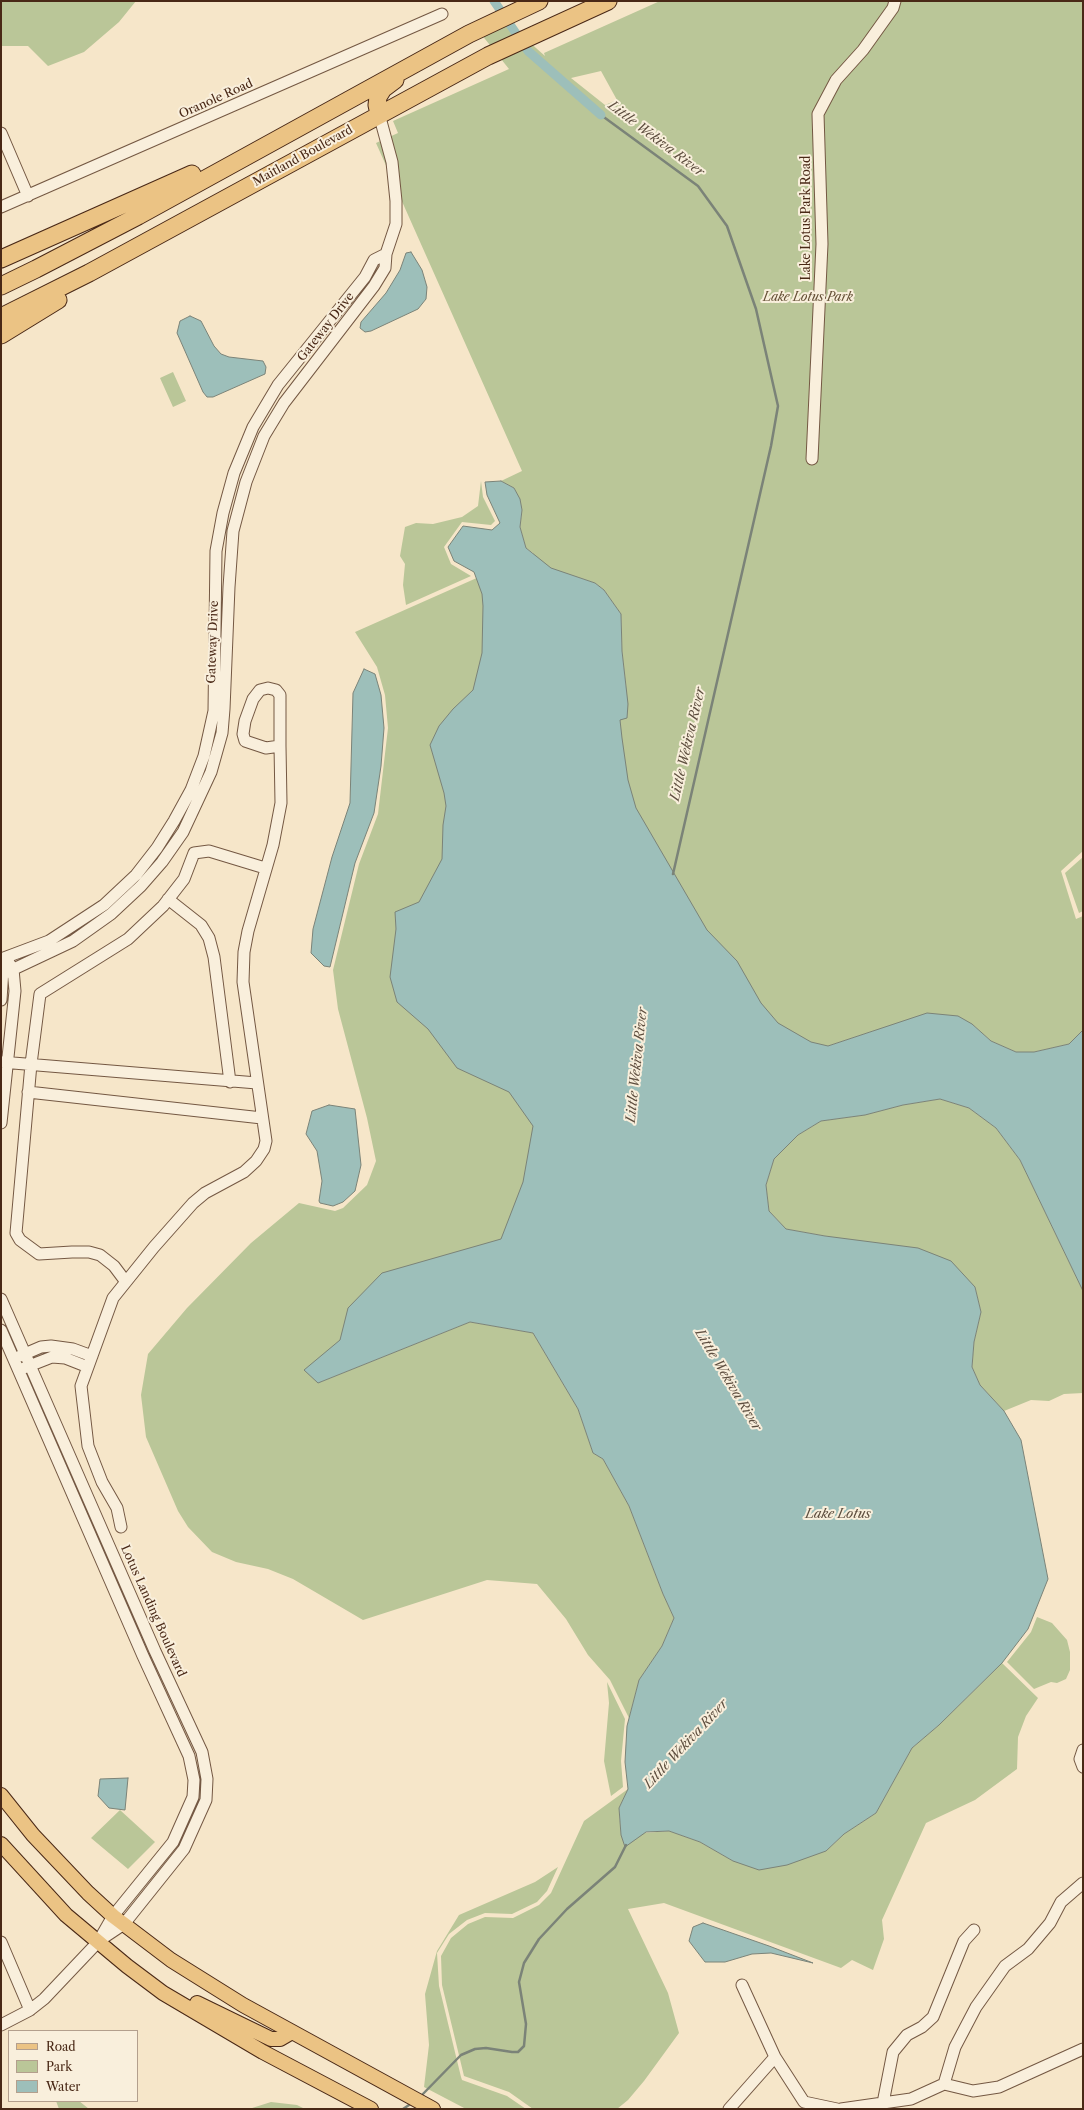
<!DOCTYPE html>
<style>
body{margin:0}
#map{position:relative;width:1084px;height:2110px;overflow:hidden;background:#f6e6c9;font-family:"Libre Caslon Text",serif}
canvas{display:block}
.frame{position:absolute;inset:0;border:2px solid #492816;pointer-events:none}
.legend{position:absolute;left:8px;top:2030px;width:130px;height:72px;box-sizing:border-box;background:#f9efdc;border:1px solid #b39f8d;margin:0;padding:5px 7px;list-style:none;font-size:12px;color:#492816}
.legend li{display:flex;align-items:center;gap:8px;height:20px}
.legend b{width:20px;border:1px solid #b39f8d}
</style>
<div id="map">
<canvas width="1084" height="2110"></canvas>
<div class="frame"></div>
<ul class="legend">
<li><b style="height:5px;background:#ebc384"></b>Road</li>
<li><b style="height:11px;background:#bac698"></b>Park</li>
<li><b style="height:11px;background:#9dbfba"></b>Water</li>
</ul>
</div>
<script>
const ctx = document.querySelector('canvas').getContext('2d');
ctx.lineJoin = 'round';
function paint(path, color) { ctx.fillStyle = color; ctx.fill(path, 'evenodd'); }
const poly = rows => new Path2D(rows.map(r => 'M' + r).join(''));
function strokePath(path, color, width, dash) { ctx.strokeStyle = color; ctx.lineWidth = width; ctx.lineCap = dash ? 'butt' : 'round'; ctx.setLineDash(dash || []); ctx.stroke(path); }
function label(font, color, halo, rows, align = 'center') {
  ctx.font = font + ' "Libre Caslon Text",serif'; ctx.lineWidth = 4; ctx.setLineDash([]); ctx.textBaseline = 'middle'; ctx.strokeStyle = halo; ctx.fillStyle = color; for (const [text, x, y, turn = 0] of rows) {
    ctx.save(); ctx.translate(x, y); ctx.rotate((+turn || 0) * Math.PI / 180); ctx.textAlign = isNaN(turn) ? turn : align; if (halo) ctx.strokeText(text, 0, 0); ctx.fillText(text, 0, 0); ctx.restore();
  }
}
const green = poly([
 [1,1,136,1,119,22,84,52,48,66,28,46,1,46],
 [660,1,1083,1,1083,851,1061,871,1076,919,1083,916,1083,1030,1069,1044,1034,1052,1016,1052,991,1041,972,1024,874,1031,831,1045,593,1262,318,1383,470,1322,533,1333,578,1409,593,1453,603,1459,629,1506,663,1594,674,1618,662,1646,639,1680,629,1718,610,1680,588,1655,566,1619,537,1584,487,1580,363,1620,293,1579,268,1569,236,1562,212,1552,188,1527,178,1511,146,1437,141,1395,148,1354,187,1308,251,1243,299,1203,335,1211,343,1208,367,1185,376,1161,367,1118,338,1009,333,970,359,864,378,814,388,728,385,695,377,667,355,632,533,553,526,548,520,527,522,510,514,488,501,481,522,471,376,143,398,133,393,121,509,69,473,24,509,24,545,56,544,53],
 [601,71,617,100,605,105,571,78],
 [567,574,595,583,604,590,621,614,622,651,626,689],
 [173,372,186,401,173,407,160,378],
 [481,481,483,497,495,521,491,525,462,522,444,547,451,564,471,576,406,605,403,585,405,564,400,556,405,527,416,523,433,524,462,517,478,506],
 [1083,857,1083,911,1079,913,1065,873],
 [940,1099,969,1108,996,1128,1020,1160,1083,1291,1083,1393,1064,1394,1049,1401,1031,1400,1004,1411,980,1385,972,1367,974,1342,981,1312,975,1287,825,1236,786,1229,769,1211,766,1185,774,1159,798,1135,821,1121,864,1115,903,1105],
 [1037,1617,1052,1623,1067,1640,1070,1652,1070,1670,1066,1679,1057,1683,1051,1682,1034,1689,1007,1662,1031,1632],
 [1002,1663,1038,1698,1026,1716,1018,1737,1017,1769,975,1800,926,1823,882,1920,884,1939,873,1970,852,1960,841,1968,664,1903,628,1909,668,1993,679,2033,644,2081,628,2100,617,2109,533,2109,509,2092,464,2076,442,1985,441,1956,451,1938,468,1924,485,1917,513,1918,539,1905,551,1893,584,1821,628,1789,619,1808,621,1835,669,1831,700,1842,733,1861,826,1851,844,1834,876,1813,912,1748,939,1725],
 [607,1682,625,1719,621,1761,623,1787,611,1796,604,1761,609,1703],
 [120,1810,155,1842,128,1869,91,1838],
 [558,1867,547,1891,537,1902,512,1914,485,1913,467,1920,449,1934,437,1953,439,1986,461,2077,462,2080,507,2096,526,2109,466,2109,424,2087,429,2045,425,1994,437,1951,459,1915,535,1882],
 [56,2101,79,2101,89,2109,59,2109],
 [271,2102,297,2105,305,2109,249,2109]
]);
const water = poly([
 [411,252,422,270,427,287,426,299,418,309,371,331,365,332,360,328,361,322,386,293,400,270,406,253,411,252],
 [190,316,201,321,214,346,221,354,229,357,263,361,266,367,265,374,213,397,207,397,203,392,177,333,180,321,190,316],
 [501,481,514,488,520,499,522,510,520,527,526,548,551,568,595,583,604,590,621,614,622,651,628,704,627,718,620,720,622,738,628,780,636,808,707,930,737,961,761,1003,778,1023,811,1042,828,1046,927,1013,958,1016,972,1024,991,1041,1016,1052,1034,1052,1069,1044,1083,1030,1083,1291,1020,1160,996,1128,969,1108,940,1099,903,1105,865,1115,821,1121,798,1135,774,1159,766,1185,769,1211,786,1229,825,1236,918,1248,951,1261,975,1287,981,1312,974,1342,972,1367,980,1385,1004,1411,1021,1440,1048,1579,1028,1629,1002,1663,939,1725,912,1748,876,1813,844,1834,826,1851,787,1865,759,1870,733,1861,700,1842,669,1831,646,1832,625,1847,621,1835,619,1808,628,1789,625,1762,627,1726,639,1680,662,1646,674,1618,663,1594,629,1506,603,1459,593,1453,578,1409,533,1333,470,1322,318,1383,304,1370,340,1340,348,1308,382,1273,501,1239,523,1182,533,1126,509,1092,457,1068,428,1029,397,1002,390,977,396,929,395,912,419,902,442,859,443,825,446,806,444,793,430,745,439,726,453,709,473,690,482,653,483,606,482,594,474,572,454,561,448,547,463,526,492,530,500,523,487,495,485,482,501,481],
 [364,669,375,674,381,695,384,728,381,766,374,813,355,863,330,967,324,966,311,953,313,929,332,857,350,803,353,693,364,669],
 [329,1105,355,1109,361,1165,355,1191,343,1202,333,1206,320,1203,319,1201,322,1181,317,1151,306,1134,312,1111,329,1105],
 [128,1778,125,1810,109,1808,98,1796,100,1779,128,1778],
 [703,1923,769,1946,813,1963,771,1953,752,1954,725,1962,705,1962,689,1941,693,1927,703,1923]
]);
const stream = poly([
 [601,115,698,186,727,226,756,309,778,406,771,446,673,874],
 [420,2097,461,2055,475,2049,486,2048,512,2052,518,2052,524,2046,526,2024,519,1982,524,1963,539,1939,567,1909,615,1867,626,1845],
 [403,2109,412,2103]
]);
const canal = poly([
 [494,1,528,51,601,115]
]);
const minor = poly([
 [1,133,28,196],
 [1,207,442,14],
 [812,459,822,244,818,114,836,80,863,50,893,8,895,1],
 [168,899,201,925,209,938,214,957,230,1082],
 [1,959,49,941,104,905,136,875,157,848,174,821,191,790,204,756,214,711,216,551,223,513,234,473,253,427,278,385,365,277,374,260,386,254],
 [1,975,73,941,111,914,141,886,162,862,183,832,211,772,222,733,224,709,229,587,233,531,246,482,264,436,284,403,374,286,385,268,386,254,396,224,396,201,392,162,379,114],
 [1,1000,3,969],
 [1,1062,257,1083],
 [28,1092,262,1118],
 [1,1123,15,991,13,969,9,963],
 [126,1282,114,1266,100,1255,89,1252,72,1252,39,1254,20,1240,16,1233,31,1064,40,994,128,939,163,906,184,879,194,853,209,851,265,868],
 [1,1299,155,1651,202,1752,207,1779,206,1800,184,1849,124,1924,100,1940],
 [1,1330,143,1656,189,1756,194,1780,193,1797,173,1842,113,1916,98,1942,44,1999,30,2010,1,2025],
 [20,1356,41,1347,51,1346,73,1349,92,1356],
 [24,1368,52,1357,65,1358,88,1367],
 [121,1527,117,1508,102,1482,88,1446,81,1386,113,1298,154,1247,193,1203,205,1193,244,1172,256,1161,264,1149,266,1141,243,982,244,952,248,931,273,845,281,803,280,746,280,695,276,690,268,688,260,690,253,699,245,721,243,734,245,741,266,748,280,746],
 [1083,1750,1080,1759,1083,1767],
 [1,1942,30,2010],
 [742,1985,775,2057,804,2102,837,2109],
 [944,2084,973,2091,999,2087,1083,2049],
 [883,2103,893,2052,907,2035,922,2027,933,2017,964,1941,974,1930],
 [729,2109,775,2057],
 [841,2109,911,2099,944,2084,955,2047,976,2007,1005,1966,1028,1949,1050,1923,1061,1902,1083,1883]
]);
const major = poly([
 [1,1795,33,1835,88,1893,113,1916,171,1960,243,2005,433,2109],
 [1,1844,66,1915,127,1966,163,1993,263,2052,371,2109],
 [197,2003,271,2039,280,2039,292,2032]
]);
const highway = poly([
 [379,114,377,105,378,97,383,89,395,80],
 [1,259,192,174],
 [1,286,36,269,138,216,469,34,539,1],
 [1,317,89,273,488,56,608,1],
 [1,335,58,300]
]);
const streetNames = [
 ["Oranole Road",216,99,-24],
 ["Maitland Boulevard",303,156,-29],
 ["Lake Lotus Park Road",807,218,-90],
 ["Gateway Drive",326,327,-52],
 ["Gateway Drive",213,642,-88],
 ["Lotus Landing Boulevard",153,1611,66]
];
const parkNames = [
 ["Lake Lotus Park",808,298]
];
const waterNames = [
 ["Little Wekiva River",656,139,37],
 ["Little Wekiva River",688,744,-77],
 ["Little Wekiva River",637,1065,-84],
 ["Little Wekiva River",728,1380,59],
 ["Lake Lotus",838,1514],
 ["Little Wekiva River",686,1744,-47]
];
paint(green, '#bac698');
paint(water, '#9dbfba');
strokePath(water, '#7b8378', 1);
strokePath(stream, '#7b8378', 2.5);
strokePath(canal, '#9dbfba', 9);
strokePath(minor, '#745843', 13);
strokePath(major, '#492816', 16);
strokePath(highway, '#492816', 19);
strokePath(minor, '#f9efdc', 11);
strokePath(major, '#ebc384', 14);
strokePath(highway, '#ebc384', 17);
label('12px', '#492816', '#f9efdc', streetNames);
label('italic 12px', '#655036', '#f9efdc', parkNames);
label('italic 13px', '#5e4e3f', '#f9efdc', waterNames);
</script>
